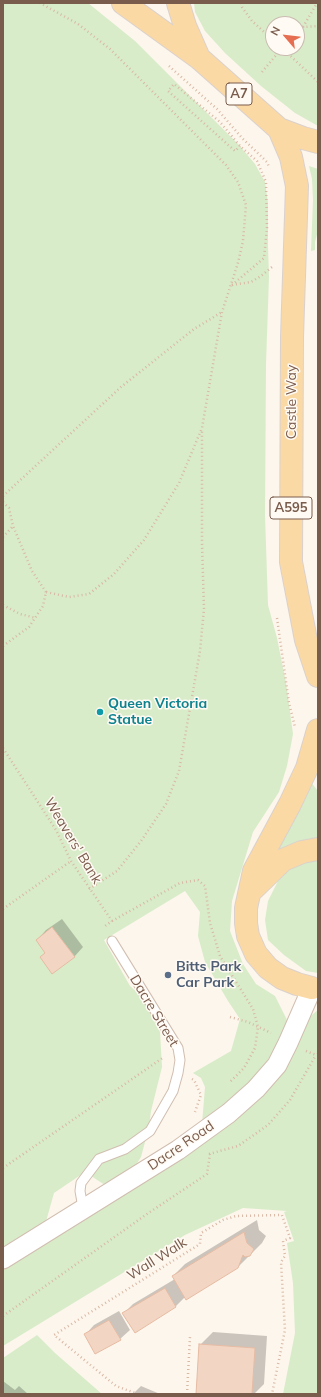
<!DOCTYPE html>
<style>
body{margin:0}
#map{position:relative;width:321px;height:1397px;overflow:hidden;background:#fdf6ec;font-family:Mulish,sans-serif}
canvas{display:block}
.frame{position:absolute;inset:0;border:4px solid #7a5c4d;pointer-events:none}
.north{position:absolute;left:265px;top:16px;width:40px;height:40px;box-sizing:border-box;background:#fffaf3;border:1px solid #cabbb1;border-radius:50%;rotate:298deg;font-size:11px;font-weight:700;line-height:16px;text-align:center;color:#7a5c4d}
.north::after{content:'';display:block;margin:auto;width:14px;height:18px;background:#e76f51;clip-path:polygon(50% 0,100% 100%,50% 72%,0 100%)}
</style>
<div id="map">
<canvas width="321" height="1397"></canvas>
<div class="frame"></div>
<div class="north">N</div>
</div>
<script>
const ctx = document.querySelector('canvas').getContext('2d');
ctx.lineJoin = 'round';
function paint(path, color) { ctx.fillStyle = color; ctx.fill(path, 'evenodd'); }
const poly = rows => new Path2D(rows.map(r => 'M' + r).join(''));
function strokePath(path, color, width, dash) { ctx.strokeStyle = color; ctx.lineWidth = width; ctx.lineCap = dash ? 'butt' : 'round'; ctx.setLineDash(dash || []); ctx.stroke(path); }
function label(font, color, halo, rows, align = 'center') {
  ctx.font = font + ' Mulish,sans-serif'; ctx.lineWidth = 3; ctx.setLineDash([]); ctx.textBaseline = 'middle'; ctx.strokeStyle = halo; ctx.fillStyle = color; for (const [text, x, y, turn = 0] of rows) {
    ctx.save(); ctx.translate(x, y); ctx.rotate((+turn || 0) * Math.PI / 180); ctx.textAlign = isNaN(turn) ? turn : align; if (halo) ctx.strokeText(text, 0, 0); ctx.fillText(text, 0, 0); ctx.restore();
  }
}
const green = poly([
 [3,3,88,3,135,41,239,145,255,164,265,182,268,203,268,246,269,277,266,364,265,515,268,605,277,638,286,683,293,734,287,766,279,792,253,832,232,901,230,931,243,964,256,984,275,996,287,1020,276,1048,258,1074,235,1097,202,1124,205,1087,201,1078,193,1073,231,1051,240,1019,228,1001,205,962,198,936,200,912,185,891,104,940,130,986,140,995,160,1032,162,1067,151,1111,149,1127,141,1157,134,1168,108,1187,85,1172,54,1193,45,1225,3,1251],
 [194,3,318,3,318,126,295,113,261,86,225,53,205,31,195,12],
 [273,24,297,24,297,48,273,48],
 [309,166,318,169,318,231,315,242,315,250,311,251,313,200,312,179],
 [310,781,318,791,318,839,263,866],
 [318,858,318,973,306,971,284,955,268,940,265,920,268,901,278,881,292,866],
 [318,1010,318,1394,283,1394,295,1333,293,1283,287,1243,294,1241,284,1212,287,1211,243,1208,185,1235,3,1346,3,1267,203,1140,307,1019],
 [37,1335,55,1353,102,1394,3,1394,3,1358]
]);
const shadow = poly([
 [62,919,83,947,74,957,46,952,37,940,46,930],
 [257,1220,259,1230,266,1236,262,1243,238,1267,185,1297,176,1306,135,1332,124,1313,133,1304,175,1279,173,1276,185,1264],
 [119,1311,130,1330,120,1339,85,1335,94,1325],
 [213,1332,267,1336,264,1384,254,1394,208,1394,200,1345],
 [3,1381,15,1390,19,1386,28,1394,3,1394],
 [141,1386,160,1394,133,1394]
]);
const building = poly([
 [52,927,75,957,52,974,40,957,45,953,36,940,52,927],
 [244,1232,247,1243,254,1249,250,1256,245,1257,243,1255,238,1268,186,1300,172,1276,244,1232],
 [165,1288,176,1307,135,1333,122,1313,165,1288],
 [109,1320,121,1340,95,1354,84,1334,109,1320],
 [199,1344,255,1348,252,1394,196,1394,199,1344]
]);
const path = poly([
 [241,3,242,7,252,21,273,40],
 [303,27,317,3],
 [297,33,303,27,318,26],
 [282,48,318,82],
 [169,66,217,109,242,138,267,162,269,167],
 [262,72,282,48],
 [232,285,264,258,267,228,266,182,257,161,240,146,220,122,174,84,168,91,235,151,240,146],
 [232,285,251,282,261,276,272,267],
 [3,496,121,387,194,329,222,312],
 [3,502,9,508,13,526,32,571,46,592],
 [3,537,13,526],
 [3,605,20,614,36,618],
 [277,618,289,703,295,727],
 [3,646,29,627,43,606,46,592,69,597,89,594,114,574,144,540,179,483,202,428,222,312,238,263,243,241,246,205,238,182,226,165,110,49,78,24,40,3],
 [3,748,56,830,71,861,112,921,105,926],
 [89,889,117,871,141,841,166,804,179,771,200,651,204,609,202,543,202,430],
 [3,909,71,861],
 [112,921,180,883,198,880,205,886,210,923,220,956,253,1009,258,1027,255,1048,244,1068,230,1082],
 [230,1017,248,1022,271,1033],
 [306,1051,316,1055,318,1054],
 [192,1079,194,1080,201,1095,195,1112],
 [209,1154,238,1146,268,1125,290,1100,316,1055],
 [3,1168,164,1057],
 [3,1316,147,1214,207,1174,210,1154],
 [138,1394,116,1386,54,1335,200,1244,201,1233,223,1220,236,1216,282,1215,290,1238,283,1241,285,1256,281,1262,285,1330,272,1394],
 [187,1394,190,1337]
]);
const service = poly([
 [83,1208,80,1191,81,1183,99,1159,125,1149,150,1131,173,1091,178,1073,180,1060,178,1048,112,941]
]);
const minor = poly([
 [3,1259,178,1150,229,1113,256,1089,277,1065,288,1043,312,988]
]);
const primary = poly([
 [123,3,199,58],
 [178,3,185,26,199,58,279,129,303,138,318,142],
 [279,129,291,157,297,186,292,337,291,562,306,640,318,676],
 [250,892,283,860,302,852,318,849],
 [312,988,297,984,282,978,268,968,256,954,248,936,246,923,246,908,254,871,290,804,307,768,318,730]
]);
const markers = [
 [100,712,4,"#0f9aa8"],
 [168,975,4,"#5c6f8a"]
];
const shields = [
 [239,94,26],
 [291,508,42]
];
const shieldNames = [
 ["A7",239,94],
 ["A595",291,508]
];
const streetNames = [
 ["Castle Way",292,402,-90],
 ["Weavers' Bank",73,841,59],
 ["Dacre Street",154,1011,59],
 ["Dacre Road",181,1146,-34],
 ["Wall Walk",157,1259,-32]
];
const cultureNames = [
 ["Queen Victoria",108,704],
 ["Statue",108,720]
];
const serviceNames = [
 ["Bitts Park",176,967],
 ["Car Park",176,983]
];
paint(green, '#d8ecc9');
paint(shadow, '#0003');
paint(building, '#f3d5c3');
strokePath(building, '#e6bba3', 1);
strokePath(service, '#d1beb0', 11);
strokePath(minor, '#d1beb0', 21);
strokePath(primary, '#dad1cd', 24);
strokePath(path, '#d9b8a5', 2.5, [1, 3]);
strokePath(service, '#fff', 9);
strokePath(minor, '#fff', 19);
strokePath(primary, '#fbd9a5', 22);
for (const [x, y, r, color] of markers) { const dot = new Path2D(); dot.arc(x, y, r, 0, 2 * Math.PI); ctx.fillStyle = color; ctx.fill(dot); strokePath(dot, '#fffaf3', 1.5); }
for (const [x, y, w] of shields) { const box = new Path2D(); box.roundRect(x - w / 2, y - 11, w, 22, 3); ctx.fillStyle = '#fffaf3'; ctx.fill(box); strokePath(box, '#7a5c4d', 1); }
label('bold 13px', '#7a5c4d', null, shieldNames);
label('14px', '#7a5c4d', '#fffaf3', streetNames);
label('bold 14px', '#0d838f', '#fffaf3', cultureNames, 'left');
label('bold 14px', '#4e5e75', '#fffaf3', serviceNames, 'left');
</script>
